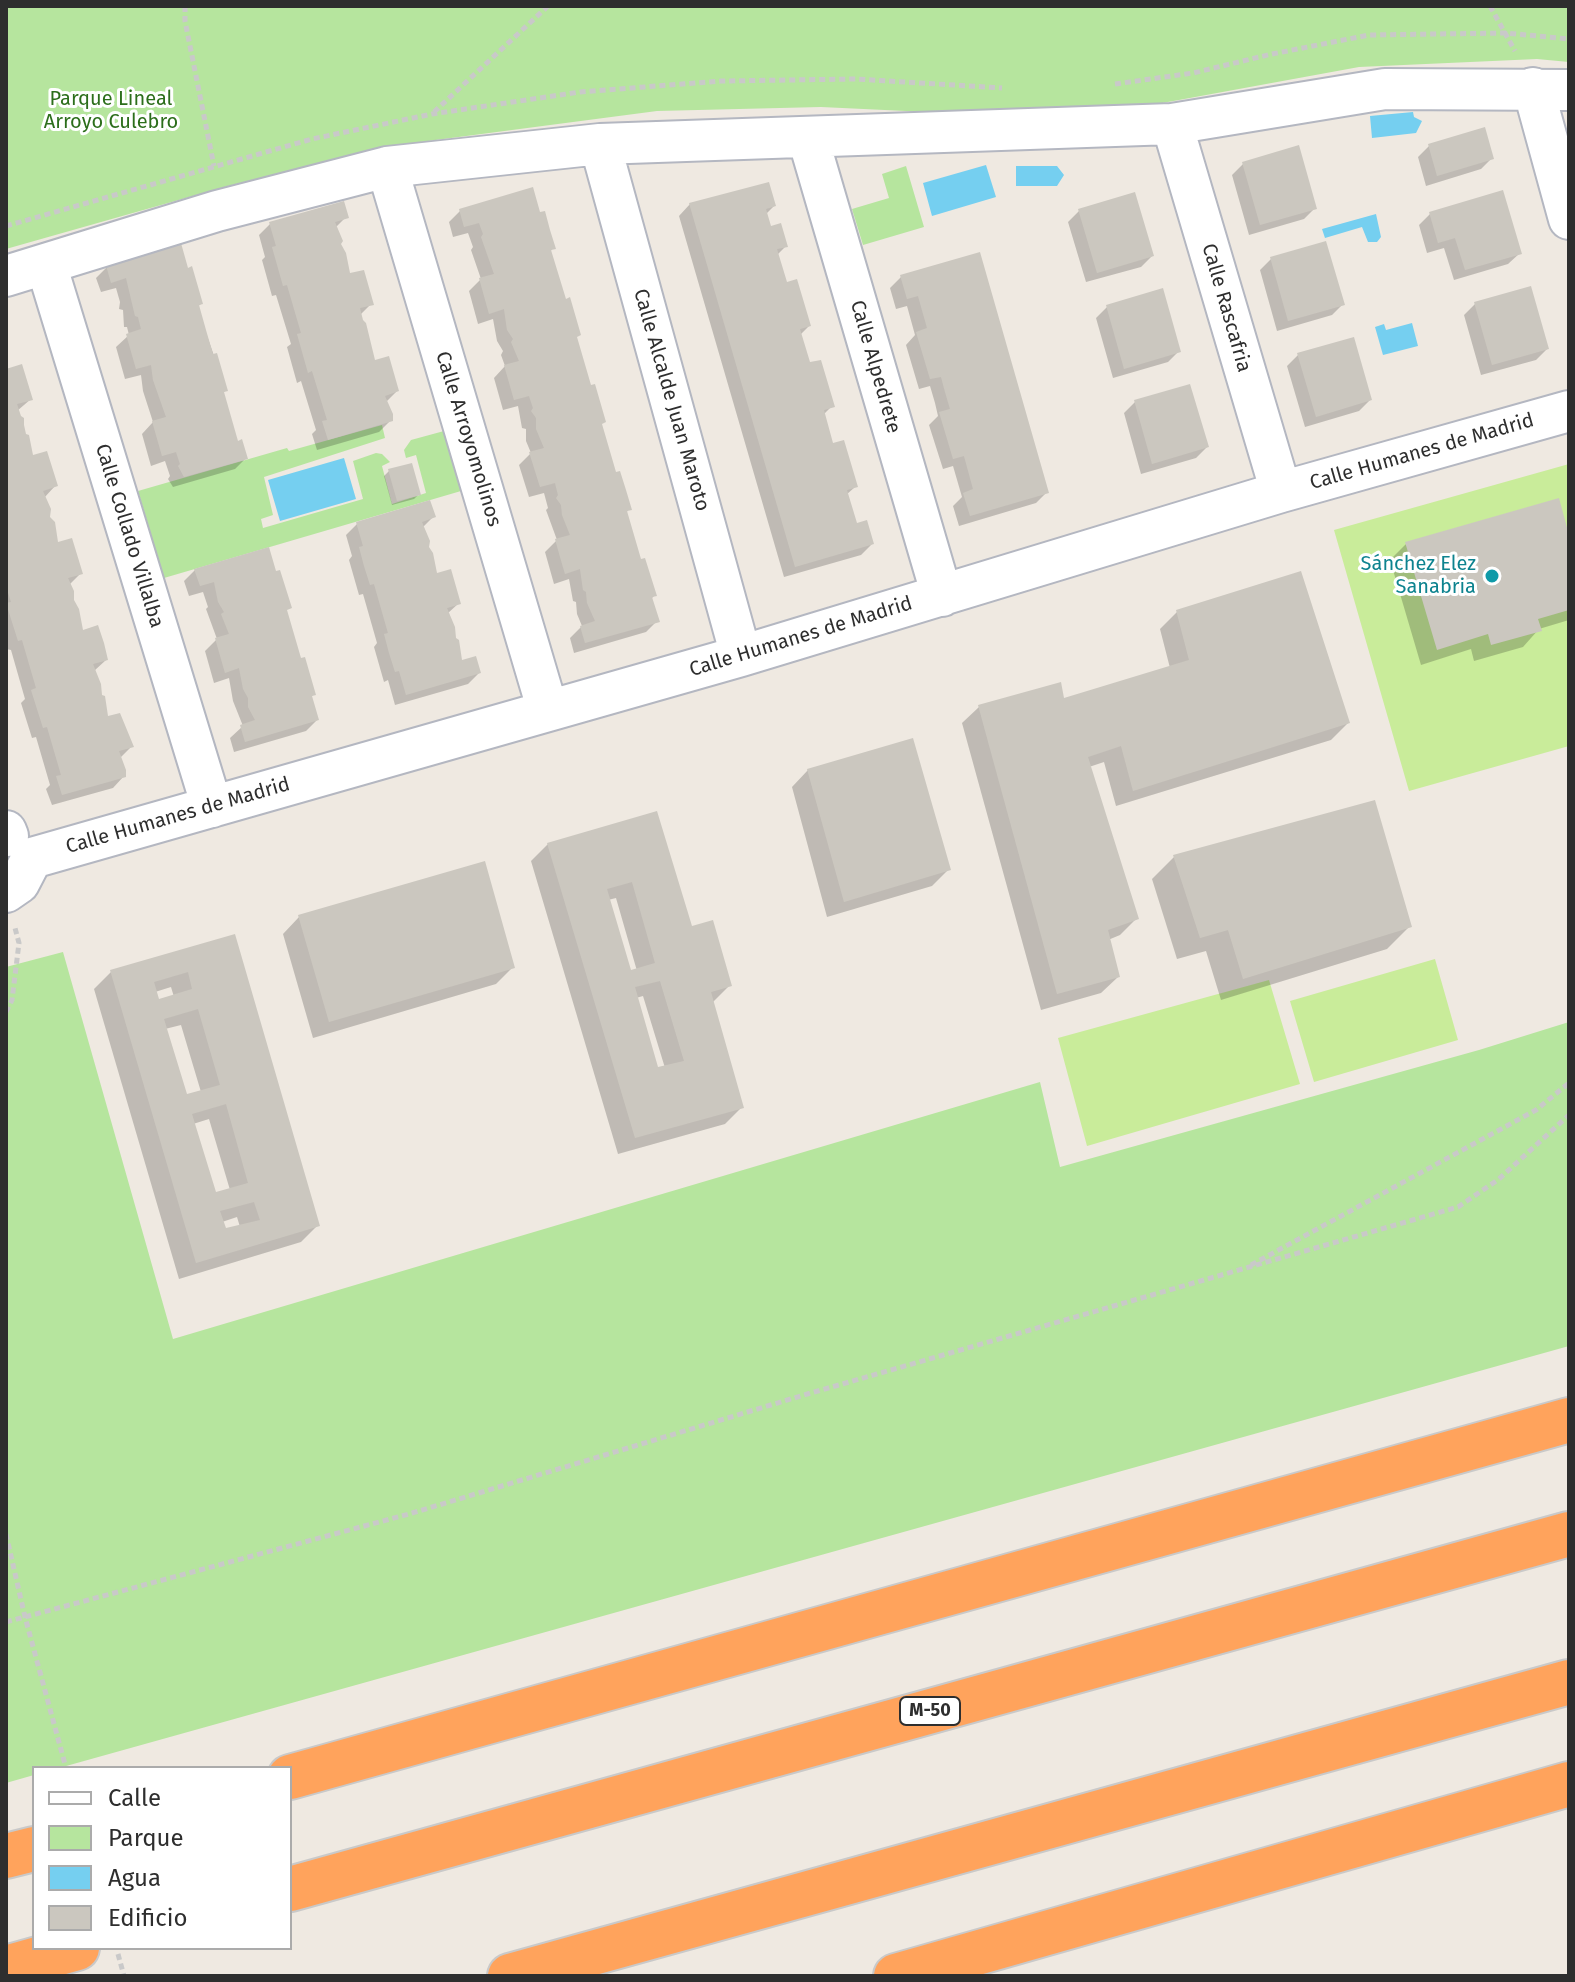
<!DOCTYPE html>
<meta charset="utf-8">
<style>
body{margin:0}
#map{position:relative;width:1575px;height:1982px;overflow:hidden;background:#efe9e1;font-family:"Fira Sans",sans-serif}
canvas{display:block}
.frame{position:absolute;inset:0;border:8px solid #2e2e2e;pointer-events:none}
.legend{position:absolute;left:32px;top:1766px;width:260px;height:184px;box-sizing:border-box;background:#fff;border:2px solid #ababab;margin:0;padding:10px 14px;list-style:none;font-size:24px;color:#2e2e2e}
.legend li{display:flex;align-items:center;gap:16px;height:40px}
.legend b{width:40px;border:2px solid #ababab}
</style>
<div id="map">
<canvas width="1575" height="1982"></canvas>
<div class="frame"></div>
<ul class="legend">
<li><b style="height:10px;background:#fff"></b>Calle</li>
<li><b style="height:22px;background:#b6e59e"></b>Parque</li>
<li><b style="height:22px;background:#75cff0"></b>Agua</li>
<li><b style="height:22px;background:#cbc7bf"></b>Edificio</li>
</ul>
</div>
<script>
const ctx = document.querySelector('canvas').getContext('2d');
ctx.lineJoin = 'round';
function paint(path, color) { ctx.fillStyle = color; ctx.fill(path, 'evenodd'); }
const poly = rows => new Path2D(rows.map(r => 'M' + r).join(''));
function strokePath(path, color, width, dash) { ctx.strokeStyle = color; ctx.lineWidth = width; ctx.lineCap = dash ? 'butt' : 'round'; ctx.setLineDash(dash || []); ctx.stroke(path); }
function label(font, color, halo, rows, align = 'center') {
  ctx.font = font + ' "Fira Sans",sans-serif'; ctx.lineWidth = 6; ctx.setLineDash([]); ctx.textBaseline = 'middle'; ctx.strokeStyle = halo; ctx.fillStyle = color; for (const [text, x, y, turn = 0] of rows) {
    ctx.save(); ctx.translate(x, y); ctx.rotate((+turn || 0) * Math.PI / 180); ctx.textAlign = isNaN(turn) ? turn : align; if (halo) ctx.strokeText(text, 0, 0); ctx.fillText(text, 0, 0); ctx.restore();
  }
}
const green = poly([
 [6,6,1569,6,1569,62,1537,59,1359,67,1157,104,991,115,821,107,657,111,390,146,228,186,6,249],
 [906,166,924,227,863,245,852,209,889,198,882,174],
 [382,425,385,438,264,477,273,515,261,519,263,528,363,499,353,461,376,453,382,454,390,462,382,466,392,504,426,493,416,455,406,458,404,450,411,440,444,431,461,491,164,578,138,491,287,448,289,451],
 [63,952,173,1339,1040,1082,1060,1167,1479,1050,1569,1022,1569,1346,59,1768,34,1768,34,1775,6,1783,6,967]
]);
const pitch = poly([
 [1569,464,1569,746,1409,791,1334,530],
 [1435,959,1458,1040,1314,1082,1290,1001],
 [1269,980,1300,1084,1087,1146,1058,1038]
]);
const water = poly([
 [1413,112,1414,117,1422,121,1416,133,1372,138,1370,116],
 [986,165,996,197,932,216,923,183],
 [1016,166,1057,166,1064,175,1057,186,1016,186],
 [1376,214,1381,237,1377,242,1368,242,1362,227,1325,238,1322,229],
 [1412,323,1418,346,1383,355,1375,327,1384,324,1386,330],
 [344,458,356,499,280,521,268,480]
]);
const shadow = poly([
 [1429,146,1492,158,1481,169,1426,186,1418,157],
 [1243,164,1315,208,1304,219,1249,235,1232,175],
 [690,204,774,206,765,215,769,228,786,246,777,255,785,285,809,326,800,335,809,365,832,406,823,415,832,445,855,487,846,495,855,526,872,544,861,555,784,577,679,216],
 [460,211,553,248,550,252,615,475,629,509,626,513,640,561,655,595,651,599,657,621,646,632,574,653,570,638,582,626,577,614,576,602,573,601,569,579,554,584,545,552,557,540,546,510,548,508,544,493,529,497,519,465,531,453,526,441,526,429,522,428,518,406,503,410,494,378,505,366,501,355,503,351,497,341,493,319,478,324,469,291,481,279,471,250,473,247,468,233,453,237,449,222],
 [1079,211,1152,256,1141,267,1086,282,1068,222],
 [1430,214,1520,253,1508,264,1454,280,1444,248,1427,253,1419,225],
 [346,217,335,228,339,244,348,276,371,304,360,315,374,363,397,391,386,402,391,420,379,432,317,450,312,434,316,430,301,381,297,383,287,347,291,344,276,295,272,296,262,260,265,257,259,235,270,224],
 [1325,244,1343,304,1332,315,1277,331,1260,270,1271,259],
 [978,255,1047,492,1036,503,959,526,953,506,962,497,953,466,943,469,929,425,938,416,935,403,930,386,919,389,906,345,915,335,907,306,896,309,890,288,901,277],
 [107,267,201,304,197,307,226,390,222,394,237,443,246,458,235,469,173,487,168,479,170,476,165,461,151,466,142,434,153,422,143,391,141,375,125,379,116,347,129,335,127,327,124,327,123,310,119,309,120,302,116,288,101,292,96,278],
 [1475,304,1547,349,1536,360,1481,375,1464,315],
 [1107,307,1179,351,1168,362,1113,378,1096,318],
 [1298,355,1370,400,1359,411,1305,427,1287,366],
 [6,371,31,399,17,411,31,458,55,486,44,498,56,545,81,573,69,585,82,632,106,660,94,671,107,719,131,747,120,758,124,776,113,788,52,805,46,789,50,785,36,737,32,738,21,703,25,699,11,650,6,649],
 [1135,402,1207,447,1196,458,1141,474,1124,413],
 [389,471,419,494,414,499,392,505,384,476],
 [433,517,422,528,427,548,435,576,459,603,447,614,460,662,479,673,468,684,395,705,388,680,384,682,374,647,377,643,363,594,359,595,349,560,352,556,346,535,357,524],
 [1569,543,1569,620,1539,629,1523,647,1474,661,1471,649,1421,665,1390,560,1406,544],
 [195,570,285,611,300,660,314,694,310,698,317,720,306,731,234,752,230,738,243,726,233,701,229,678,214,683,205,651,217,639,206,609,208,607,203,592,189,596,184,581],
 [1177,612,1348,723,1331,740,1116,806,1104,762,1089,767,1137,918,1120,935,1108,940,1118,977,1101,993,1041,1010,962,723,979,707,1063,700,1170,668,1160,629],
 [808,770,949,869,932,886,827,917,792,787],
 [656,814,690,928,730,985,712,1003,742,1107,725,1124,618,1154,531,861,548,844],
 [616,898,637,971,630,973,608,900],
 [643,996,665,1068,657,1070,636,998],
 [1174,857,1410,926,1387,949,1221,1000,1206,951,1177,959,1152,879],
 [299,917,513,967,496,984,313,1038,283,934],
 [234,937,318,1225,301,1242,179,1279,94,989,111,972],
 [171,987,174,997,158,1002,155,992],
 [181,1025,201,1092,186,1097,165,1029],
 [209,1119,230,1190,214,1195,193,1124],
 [237,1217,240,1227,224,1230,222,1222]
]);
const building = poly([
 [1485,127,1494,159,1437,176,1428,144],
 [1299,145,1317,209,1260,225,1242,162],
 [769,182,776,206,766,209,771,226,781,223,788,247,777,249,787,282,797,279,811,326,800,329,810,362,821,360,835,407,824,410,833,443,844,440,858,487,847,490,857,523,867,520,874,544,795,567,689,203],
 [533,187,540,212,545,211,550,230,556,249,551,250,566,299,570,297,581,335,577,337,591,385,595,384,606,422,602,424,616,472,620,471,626,490,632,510,627,511,641,559,645,558,657,596,652,597,660,622,585,643,580,626,595,621,587,603,586,592,583,590,580,569,565,574,560,557,555,539,570,535,562,515,561,505,556,498,558,495,555,483,540,487,529,452,544,448,536,429,536,418,531,411,533,408,529,396,514,400,504,365,519,361,511,342,513,339,507,330,504,309,489,314,479,278,494,274,481,237,483,234,479,223,464,227,459,209],
 [1503,190,1522,254,1465,270,1455,238,1438,243,1429,212],
 [1135,192,1154,256,1097,273,1078,209],
 [344,201,349,218,335,222,343,241,341,244,346,253,350,273,364,270,374,305,360,308,363,320,366,323,375,360,389,356,399,391,385,396,393,414,393,421,328,440,322,421,327,420,312,371,308,373,297,334,301,333,287,285,283,286,272,247,276,246,269,222],
 [1326,241,1345,305,1288,321,1270,257],
 [181,243,188,268,192,266,203,304,199,305,206,330,213,354,217,353,228,391,224,392,238,441,242,439,248,459,184,477,178,466,180,464,176,452,162,456,152,421,166,417,153,380,151,365,136,369,126,334,141,329,138,317,135,316,126,278,111,283,106,265],
 [980,252,1049,493,970,516,963,493,973,489,964,456,953,459,939,412,950,409,945,392,941,377,930,379,916,332,927,328,918,296,907,299,900,275],
 [1531,286,1549,349,1492,365,1474,302],
 [1163,288,1181,352,1124,369,1106,305],
 [1354,337,1372,400,1316,417,1297,353],
 [22,364,33,400,17,404,21,416,24,418,24,425,26,434,29,435,33,455,47,451,58,486,43,491,51,509,50,517,55,522,58,542,72,538,83,574,68,578,74,591,74,600,79,609,83,630,98,625,104,643,108,660,93,664,101,684,102,695,105,696,108,716,120,713,134,747,119,751,126,770,126,777,62,795,56,776,61,775,47,727,43,728,31,690,36,688,22,640,18,641,6,603,11,602,6,586,6,369],
 [1190,384,1209,447,1152,464,1134,400],
 [412,463,421,495,397,501,388,469],
 [1559,498,1569,535,1569,610,1538,619,1542,631,1491,645,1488,634,1437,650,1405,542],
 [430,500,436,517,422,522,430,541,429,547,433,553,437,573,451,569,461,604,447,608,455,627,456,638,459,640,462,660,476,656,481,673,406,695,399,671,395,672,389,653,384,634,388,633,374,584,370,585,364,566,359,547,363,546,356,522],
 [269,547,276,571,280,570,292,608,287,610,301,658,305,657,316,695,312,696,319,720,245,742,240,725,255,720,248,707,248,698,243,689,239,668,225,673,215,638,229,634,221,614,224,612,218,602,214,582,200,586,194,569],
 [1301,571,1350,723,1133,791,1121,746,1088,757,1139,919,1108,930,1120,977,1057,994,978,705,1061,682,1064,698,1189,660,1176,610],
 [913,738,951,870,844,902,807,769],
 [1375,800,1412,927,1243,979,1228,930,1200,938,1173,855],
 [657,811,692,926,713,920,732,986,711,992,744,1108,635,1138,547,843],
 [632,882,655,963,631,970,607,889],
 [660,981,684,1061,658,1067,635,987],
 [485,861,515,968,329,1022,298,915],
 [235,934,320,1226,196,1263,110,970],
 [188,972,192,989,159,999,154,982],
 [198,1009,220,1085,187,1094,164,1019],
 [226,1104,248,1183,216,1192,192,1114],
 [254,1202,260,1220,226,1228,220,1211]
]);
const path = poly([
 [185,6,185,21,214,166],
 [1490,6,1515,51],
 [1115,84,1193,73,1272,54,1369,35,1506,33,1569,39],
 [434,112,548,6],
 [6,226,312,139,432,114,580,92,721,81,856,79,1002,88],
 [6,1012,12,1000,19,943,15,928],
 [1251,1265,1536,1110,1569,1083],
 [6,1534,25,1617,66,1768],
 [6,1622,409,1514,804,1395,1458,1207,1499,1179,1569,1115],
 [118,1954,124,1976]
]);
const minor = poly([
 [1533,88,1569,219],
 [1172,124,1281,492],
 [808,138,942,596],
 [600,144,741,656],
 [387,167,548,711],
 [46,264,212,807],
 [6,276,217,211,387,167,600,144,1172,124,1385,89,1569,90],
 [6,831,8,836],
 [6,892,19,883,32,858,741,656,1281,492,1569,411]
]);
const highway = poly([
 [290,1777,1569,1420],
 [6,1856,34,1849],
 [290,1889,1569,1534],
 [6,1968,77,1948],
 [510,1976,1569,1682],
 [896,1976,1569,1784]
]);
const markers = [
 [1492,576,8,"#0f9aa8"]
];
const shields = [
 [930,1711,60]
];
const shieldNames = [
 ["M-50",930,1711]
];
const parkNames = [
 ["Parque Lineal",111,99],
 ["Arroyo Culebro",111,122]
];
const streetNames = [
 ["Calle Rascafria",1226,308,74],
 ["Calle Alpedrete",875,367,74],
 ["Calle Alcalde Juan Maroto",671,400,74],
 ["Calle Arroyomolinos",468,439,73],
 ["Calle Humanes de Madrid",1422,452,-16],
 ["Calle Collado Villalba",129,536,73],
 ["Calle Humanes de Madrid",801,637,-17],
 ["Calle Humanes de Madrid",178,816,-16]
];
const cultureNames = [
 ["Sánchez Elez",1476,564],
 ["Sanabria",1476,587]
];
paint(green, '#b6e59e');
paint(pitch, '#c9ec9a');
paint(water, '#75cff0');
paint(shadow, '#0003');
paint(building, '#cbc7bf');
strokePath(minor, '#b4b7c1', 44);
strokePath(highway, '#c9c9c9', 48);
strokePath(path, '#c9c9c9', 5, [6, 4]);
strokePath(minor, '#fff', 40);
strokePath(highway, '#ffa35c', 44);
for (const [x, y, r, color] of markers) { const dot = new Path2D(); dot.arc(x, y, r, 0, 2 * Math.PI); ctx.fillStyle = color; ctx.fill(dot); strokePath(dot, '#fff', 3); }
for (const [x, y, w] of shields) { const box = new Path2D(); box.roundRect(x - w / 2, y - 14, w, 28, 6); ctx.fillStyle = '#fff'; ctx.fill(box); strokePath(box, '#2e2e2e', 2); }
label('bold 18px', '#2e2e2e', null, shieldNames);
label('20px', '#2c6e1b', '#fff', parkNames);
label('20px', '#2e2e2e', '#fff', streetNames);
label('20px', '#0d838f', '#fff', cultureNames, 'right');
</script>
